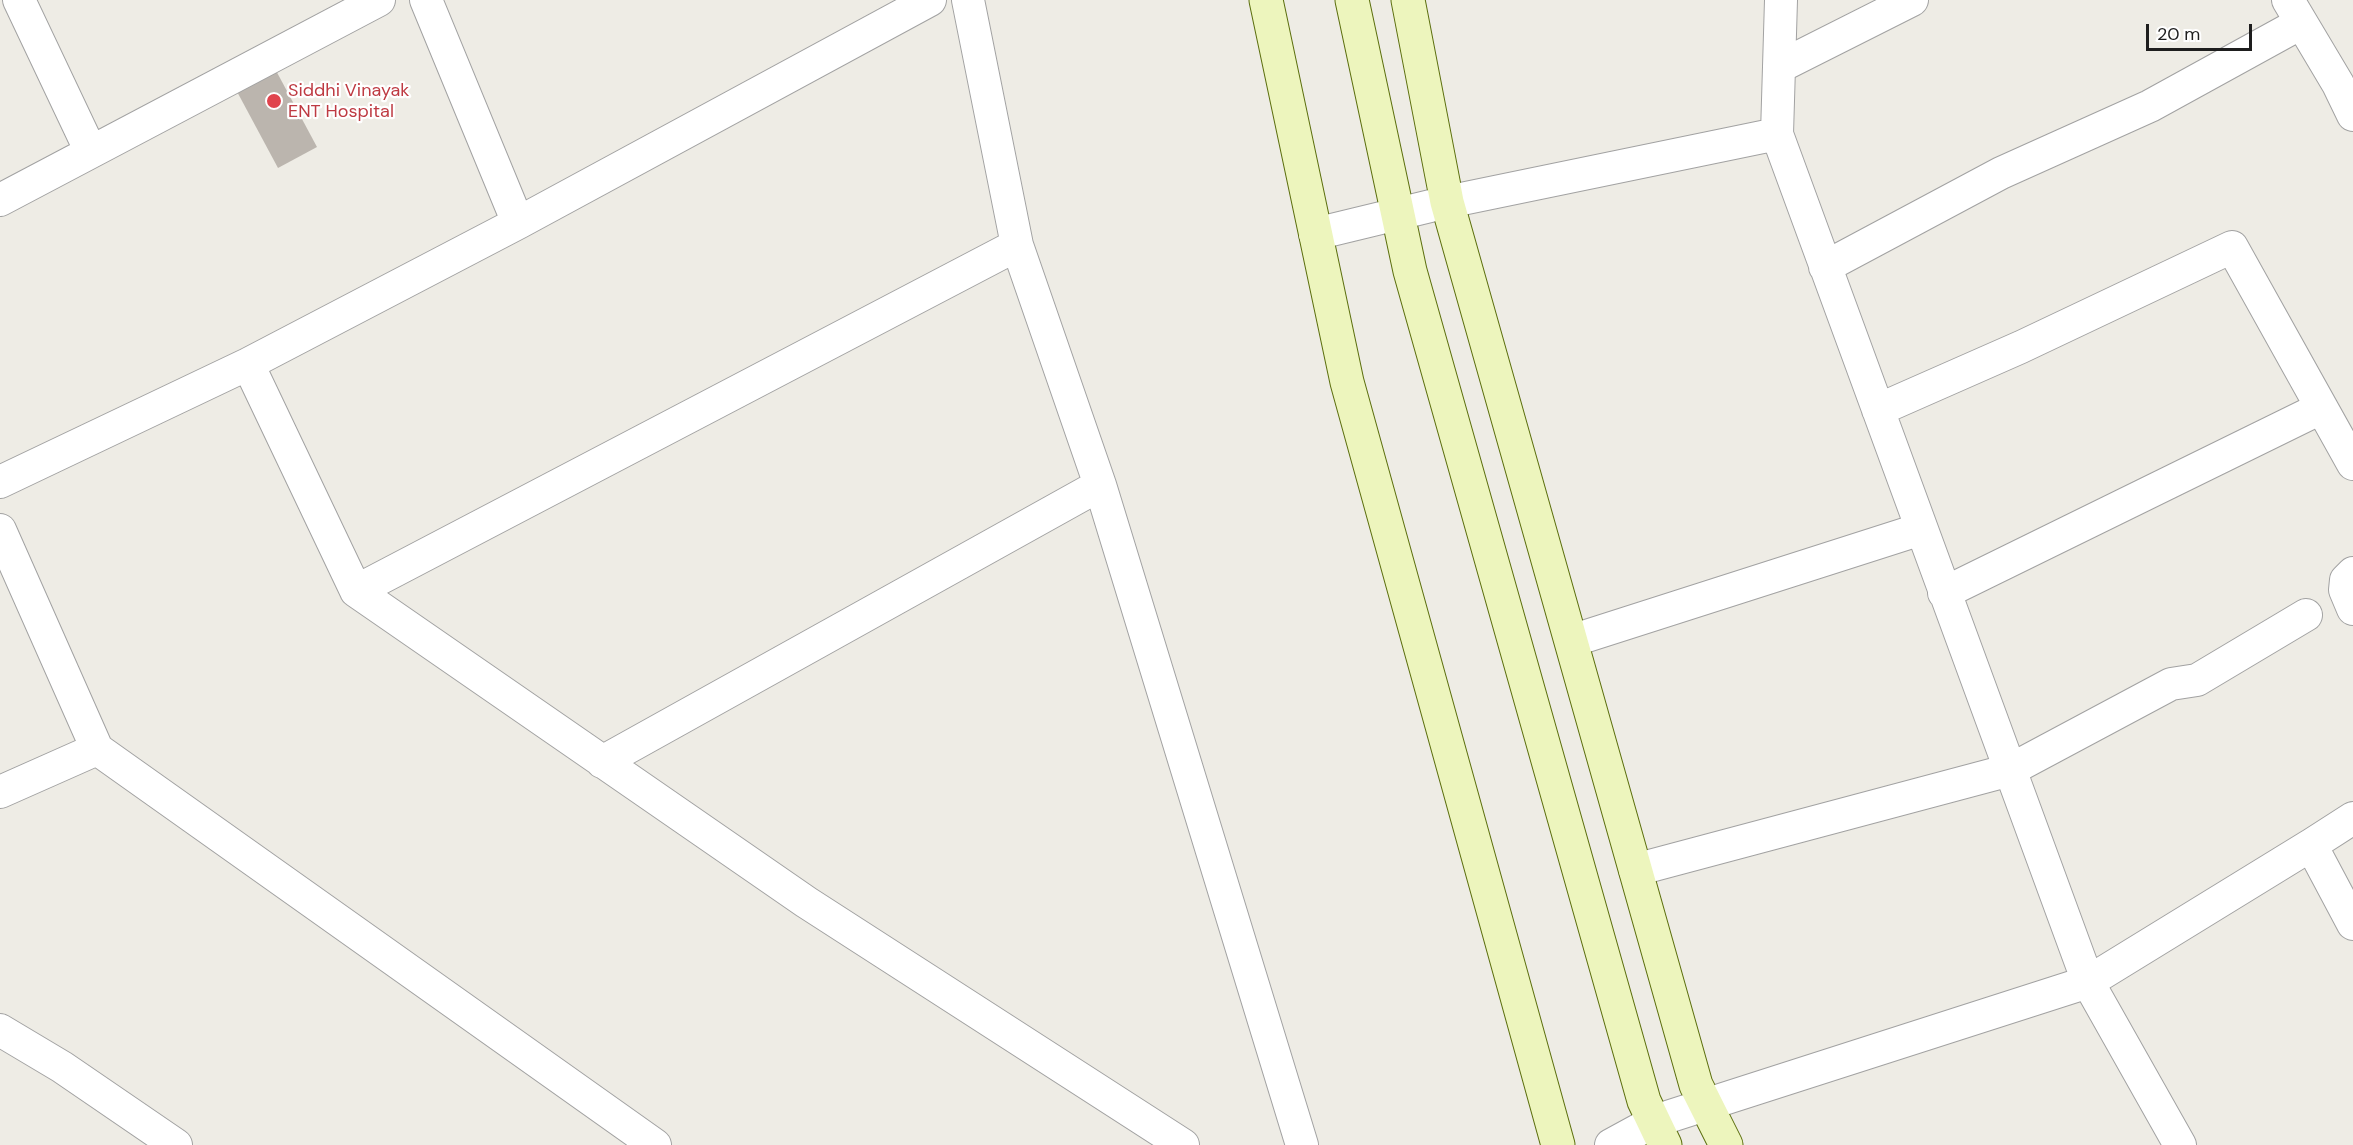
<!DOCTYPE html>
<style>
body{margin:0}
#map{position:relative;width:2353px;height:1145px;overflow:hidden;background:#eeece5;font-family:"DM Sans",sans-serif}
canvas{display:block}
.scale{position:absolute;left:2146px;top:24px;width:106px;height:27px;box-sizing:border-box;border:3px solid #1e1e1e;border-top:0;padding-left:8px;font-size:18px;line-height:21px;white-space:nowrap;color:#1e1e1e;-webkit-text-stroke:4px #fff;paint-order:stroke}
</style>
<div id="map">
<canvas width="2353" height="1145"></canvas>
<div class="scale">20 m</div>
</div>
<script>
const ctx = document.querySelector('canvas').getContext('2d');
ctx.lineJoin = 'round';
function paint(path, color) { ctx.fillStyle = color; ctx.fill(path, 'evenodd'); }
const poly = rows => new Path2D(rows.map(r => 'M' + r).join(''));
function strokePath(path, color, width, dash) { ctx.strokeStyle = color; ctx.lineWidth = width; ctx.lineCap = dash ? 'butt' : 'round'; ctx.setLineDash(dash || []); ctx.stroke(path); }
function label(font, color, halo, rows, align = 'center') {
  ctx.font = font + ' "DM Sans",sans-serif'; ctx.lineWidth = 4.5; ctx.setLineDash([]); ctx.textBaseline = 'middle'; ctx.strokeStyle = halo; ctx.fillStyle = color; for (const [text, x, y, turn = 0] of rows) {
    ctx.save(); ctx.translate(x, y); ctx.rotate((+turn || 0) * Math.PI / 180); ctx.textAlign = isNaN(turn) ? turn : align; if (halo) ctx.strokeText(text, 0, 0); ctx.fillText(text, 0, 0); ctx.restore();
  }
}
const building = poly([
 [273,65,317,147,278,168,234,86]
]);
const street = poly([
 [19,0,91,152],
 [426,0,518,223],
 [968,0,1017,245,1100,485,1302,1145],
 [2288,0,2338,84,2353,115],
 [1779,67,1912,0],
 [1777,134,2088,982,2180,1145],
 [0,200,379,0],
 [1315,234,1447,202,1777,134,1781,0],
 [1825,267,2001,173,2150,106,2301,23],
 [248,364,356,591,806,902,1183,1145],
 [1878,410,2021,347,2232,247,2353,464],
 [0,482,248,364,518,223,930,0],
 [0,530,97,749,655,1145],
 [2353,573,2346,580,2345,590,2353,609],
 [356,591,1017,245],
 [1944,593,2321,408],
 [1571,641,1921,529],
 [602,762,1100,485],
 [0,792,97,749],
 [2353,818,2311,845,2353,924],
 [1635,870,2010,770,2171,684,2197,680,2306,615],
 [0,1030,62,1067,176,1145],
 [1611,1145,1655,1121,2088,982,2311,845]
]);
const secondary = poly([
 [1266,0,1347,382,1558,1145],
 [1352,0,1410,271,1644,1101,1665,1145],
 [1408,0,1447,202,1696,1085,1726,1145]
]);
const markers = [
 [274,101,8,"#e0444e"]
];
const healthNames = [
 ["Siddhi Vinayak",288,91],
 ["ENT Hospital",288,112]
];
paint(building, '#bbb5ae');
strokePath(street, '#a2a2a2', 34);
strokePath(secondary, '#5b6e0d', 35);
strokePath(street, '#fff', 32);
strokePath(secondary, '#edf5bd', 33);
for (const [x, y, r, color] of markers) { const dot = new Path2D(); dot.arc(x, y, r, 0, 2 * Math.PI); ctx.fillStyle = color; ctx.fill(dot); strokePath(dot, '#fff', 2); }
label('18px', '#be3a42', '#fff', healthNames, 'left');
</script>
